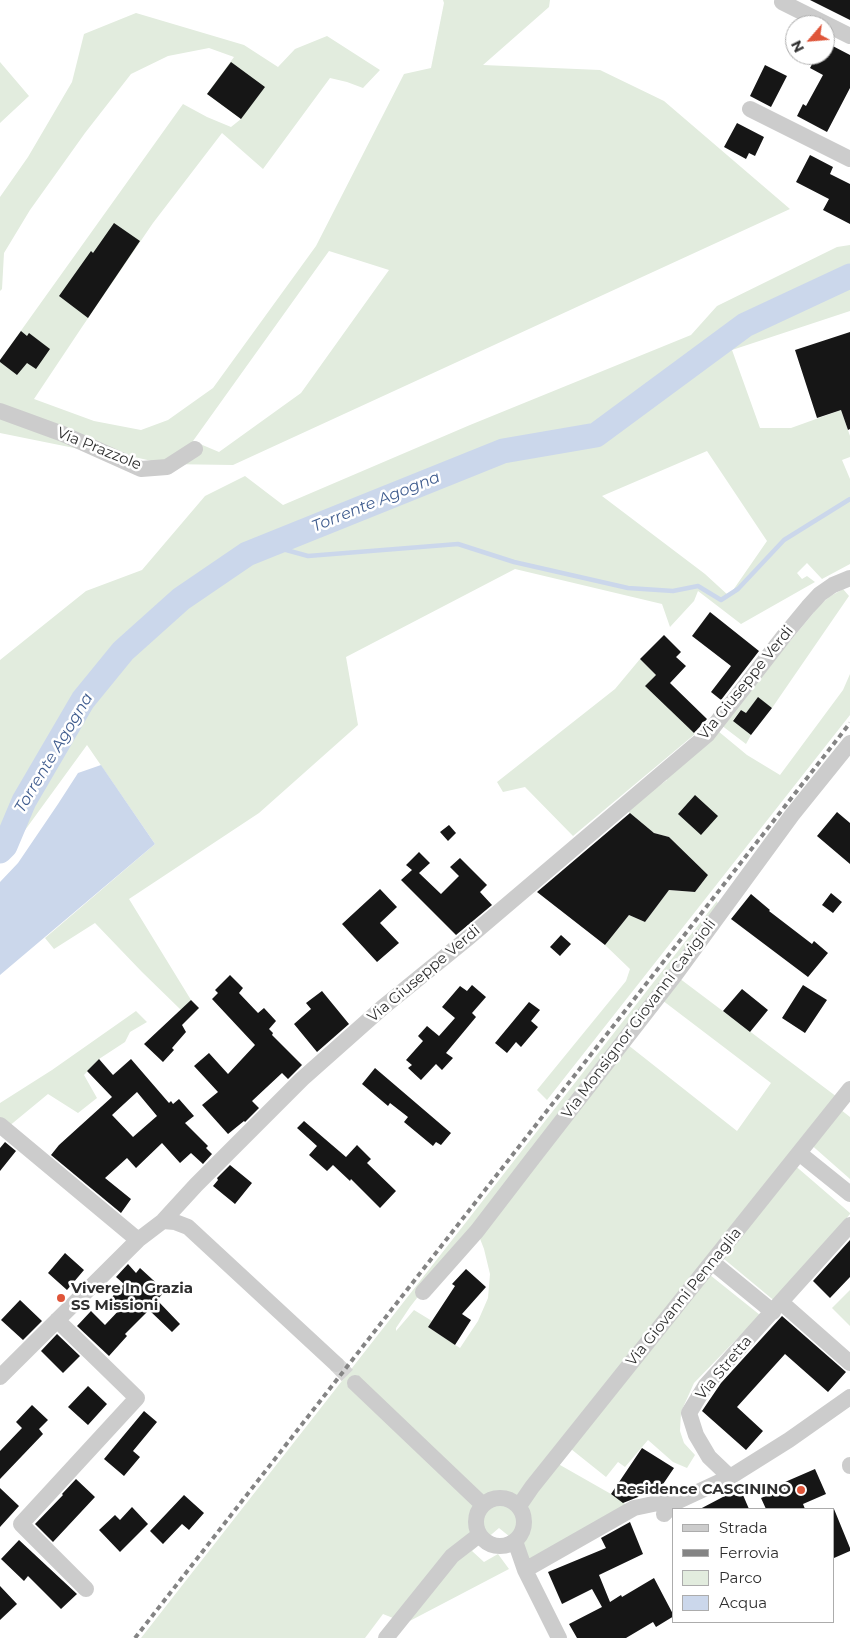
<!DOCTYPE html>
<style>
body{margin:0}
#map{position:relative;width:850px;height:1638px;overflow:hidden;background:#fff;font-family:Montserrat,sans-serif}
canvas{display:block}
.legend{position:absolute;left:672px;top:1508px;width:162px;height:115px;box-sizing:border-box;background:#fff;border:1px solid #acacac;margin:0;padding:6px 9px;list-style:none;font-size:15px;color:#2f2f2f}
.legend li{display:flex;align-items:center;gap:10px;height:25px}
.legend b{width:25px;border:1px solid #acacac}
.north{position:absolute;left:785px;top:15px;width:50px;height:50px;box-sizing:border-box;background:#fff;border:1px solid #acacac;border-radius:50%;rotate:243deg;font-size:14px;font-weight:700;line-height:20px;text-align:center;color:#2f2f2f}
.north::after{content:'';display:block;margin:auto;width:18px;height:22px;background:#df5539;clip-path:polygon(50% 0,100% 100%,50% 72%,0 100%)}
</style>
<div id="map">
<canvas width="850" height="1638"></canvas>
<ul class="legend">
<li><b style="height:6px;background:#ccc"></b>Strada</li>
<li><b style="height:6px;background:#848484"></b>Ferrovia</li>
<li><b style="height:14px;background:#e2ecde"></b>Parco</li>
<li><b style="height:14px;background:#cbd7eb"></b>Acqua</li>
</ul>
<div class="north">N</div>
</div>
<script>
const ctx = document.querySelector('canvas').getContext('2d');
ctx.lineJoin = 'round';
function paint(path, color) { ctx.fillStyle = color; ctx.fill(path, 'evenodd'); }
const poly = rows => new Path2D(rows.map(r => 'M' + r).join(''));
function strokePath(path, color, width, dash) { ctx.strokeStyle = color; ctx.lineWidth = width; ctx.lineCap = dash ? 'butt' : 'round'; ctx.setLineDash(dash || []); ctx.stroke(path); }
function label(font, color, halo, rows, align = 'center') {
  ctx.font = font + ' Montserrat,sans-serif'; ctx.lineWidth = 5; ctx.setLineDash([]); ctx.textBaseline = 'middle'; ctx.strokeStyle = halo; ctx.fillStyle = color; for (const [text, x, y, turn = 0] of rows) {
    ctx.save(); ctx.translate(x, y); ctx.rotate((+turn || 0) * Math.PI / 180); ctx.textAlign = isNaN(turn) ? turn : align; if (halo) ctx.strokeText(text, 0, 0); ctx.fillText(text, 0, 0); ctx.restore();
  }
}
const green = poly([
 [443,0,550,0,549,7,483,65,600,70,664,101,790,209,233,465,165,464,121,454,84,450,0,433,0,360,183,104,207,117,231,127,241,119,207,94,234,57,209,48,168,56,131,74,85,133,30,210,4,253,2,289,0,291,0,197,28,157,72,82,84,34,136,13,244,45,278,67,295,49,327,36,380,70,363,88,347,82,330,78,263,169,222,133,153,223,82,327,34,399,94,421,141,430,168,420,213,388,316,246,404,74,431,68,444,3],
 [329,251,389,270,301,393,219,452,193,441],
 [0,62,29,96,0,123],
 [850,245,850,311,732,350,760,428,791,428,841,410,850,436,850,457,842,460,850,479,850,564,822,579,807,563,797,573,802,579,807,576,815,582,741,624,698,591,694,601,670,627,662,604,515,569,346,657,358,725,259,813,129,899,191,1000,181,1010,142,972,95,923,54,949,45,938,155,844,87,745,12,848,0,860,0,660,86,591,142,570,205,496,245,476,283,505,470,425,691,335,717,306,837,247],
 [707,451,767,541,729,596,705,574,602,496],
 [843,589,849,596,772,708,758,698,746,713,741,710,733,720,751,735,746,744,721,725,819,606,829,597],
 [640,659,656,675,646,686,695,734,573,836,525,787,503,792,497,782,615,689],
 [850,674,850,715,547,1100,537,1090,626,981,630,969,605,945,629,915,645,922,669,890,695,892,708,875,669,837,654,833,626,810,667,780,666,776,718,731,747,755,780,775,843,690],
 [717,901,718,904,589,1076,410,1307,396,1328,396,1331,414,1310,432,1321,428,1327,460,1348,478,1321,488,1298,490,1274,484,1249,477,1231,623,1041,737,1131,771,1083,658,997,675,975,841,1100,836,1106,850,1117,850,1179,808,1142,792,1163,850,1213,850,1214,777,1303,718,1254,705,1271,760,1315,694,1383,681,1412,680,1431,684,1443,695,1455,687,1468,673,1462,648,1440,625,1467,618,1462,606,1477,566,1445,553,1461,611,1494,631,1508,527,1568,515,1541,499,1528,472,1551,484,1562,498,1554,509,1569,402,1625,393,1618,383,1614,365,1638,141,1638],
 [136,1011,147,1022,130,1032,125,1042,99,1059,84,1075,97,1098,78,1113,48,1094,8,1127,0,1121,0,1103,52,1070],
 [850,1290,850,1326,832,1308]
]);
const water = poly([
 [101,765,155,844,0,975,0,882,18,863,58,804,78,773]
]);
const stream = poly([
 [268,545,308,556,458,544,514,562,628,588,673,591,698,586,721,600,738,589,784,540,850,499]
]);
const river = poly([
 [0,851,5,846,24,801,83,700,123,651,181,599,247,554,503,451,596,435,745,325,850,276]
]);
const building = poly([
 [810,0,850,0,850,20],
 [825,42,850,55,850,88,827,132,797,116,803,104,806,106,823,75,810,68,817,55,825,55],
 [231,62,265,87,241,119,207,94],
 [765,65,787,76,771,107,750,96],
 [737,123,764,137,755,156,749,153,746,159,724,147],
 [810,155,833,167,830,174,850,184,850,224,823,210,829,199,796,182],
 [114,223,140,241,88,318,59,296,91,251,93,253],
 [21,331,27,336,29,333,50,349,36,369,27,363,17,375,0,362,0,360],
 [850,332,850,429,848,430,841,410,817,418,795,350],
 [710,612,759,651,721,700,711,692,731,666,692,636],
 [664,635,681,652,676,657,686,666,670,683,707,719,694,733,645,686,656,675,640,659],
 [758,697,772,708,751,735,733,721,741,710,746,713],
 [695,795,718,816,701,835,678,814],
 [837,812,850,823,850,864,817,836],
 [630,813,654,833,669,837,708,875,695,892,669,890,645,922,629,915,605,945,537,892],
 [449,825,456,833,448,841,440,832],
 [419,852,430,863,419,873,441,894,459,876,450,867,460,858,487,885,480,892,492,905,456,935,401,880,412,870,406,865],
 [380,889,397,907,380,923,399,943,377,962,342,924],
 [831,893,842,902,833,913,822,905],
 [751,894,770,910,769,911,812,944,814,941,828,953,808,977,731,919],
 [561,935,571,944,560,956,550,947],
 [230,975,243,988,239,993,258,1013,264,1008,276,1021,269,1029,273,1033,272,1035,302,1065,288,1079,282,1073,252,1101,259,1108,245,1122,244,1121,228,1134,202,1105,218,1092,194,1066,209,1053,228,1074,255,1045,212,999,218,993,215,990],
 [472,985,486,997,472,1013,476,1017,446,1053,453,1058,442,1070,436,1064,421,1080,408,1068,412,1065,406,1060,423,1041,418,1036,427,1026,439,1036,455,1018,442,1007,460,986,467,991],
 [803,985,827,1000,805,1033,782,1018],
 [742,989,768,1010,750,1032,723,1011],
 [322,991,349,1024,317,1052,294,1024,311,1009,306,1003],
 [191,1000,199,1008,182,1025,186,1032,172,1048,174,1050,163,1062,144,1044],
 [529,1002,540,1010,531,1021,538,1027,521,1047,516,1042,507,1053,495,1043],
 [99,1059,113,1075,131,1059,169,1103,171,1101,173,1104,179,1099,194,1116,185,1123,208,1146,206,1148,212,1154,203,1164,191,1153,180,1163,162,1143,136,1168,127,1158,105,1178,131,1199,121,1213,51,1155,59,1145,112,1097,87,1071],
 [137,1092,157,1116,133,1137,112,1115],
 [375,1068,451,1133,441,1145,436,1142,433,1146,404,1122,408,1117,390,1103,388,1106,362,1084],
 [304,1121,346,1157,357,1145,371,1159,367,1163,396,1191,380,1208,351,1179,350,1181,333,1165,327,1171,309,1155,317,1146,297,1128],
 [5,1142,16,1151,0,1171,0,1148],
 [230,1165,252,1183,235,1204,213,1186,218,1180,217,1178],
 [850,1240,850,1277,830,1298,813,1281],
 [65,1253,84,1270,67,1290,48,1273],
 [128,1264,136,1273,140,1268,165,1291,157,1300,180,1324,172,1332,149,1310,125,1334,127,1336,109,1356,77,1326,91,1311,105,1325,122,1307,112,1297,124,1284,116,1277],
 [466,1269,486,1287,462,1314,471,1320,455,1345,428,1327,455,1286,452,1284],
 [20,1300,42,1321,23,1340,1,1320],
 [782,1316,846,1372,828,1392,785,1354,737,1407,763,1431,746,1450,702,1411,721,1383],
 [57,1334,80,1356,63,1373,41,1351],
 [88,1386,107,1404,88,1425,68,1407],
 [32,1405,48,1420,39,1429,43,1434,0,1479,0,1451,22,1428,16,1422],
 [144,1411,157,1422,133,1451,140,1457,124,1476,104,1459],
 [642,1448,674,1468,659,1490,648,1483,638,1497,623,1503,611,1494],
 [815,1469,826,1494,803,1504,805,1509,766,1509,761,1498,787,1487,785,1482],
 [76,1479,95,1497,53,1542,35,1524,63,1495,62,1494],
 [0,1488,19,1506,0,1527],
 [740,1488,749,1509,700,1509],
 [184,1495,204,1513,189,1530,182,1524,163,1544,150,1531],
 [132,1507,148,1524,120,1552,99,1530,115,1515,120,1520],
 [834,1509,850,1548,850,1551,834,1558],
 [630,1522,643,1554,599,1575,610,1602,621,1595,622,1597,654,1578,674,1616,656,1627,653,1622,626,1638,577,1638,569,1624,602,1607,592,1589,562,1604,548,1572,606,1548,601,1538],
 [19,1540,77,1594,61,1609,28,1576,24,1581,1,1559],
 [0,1586,17,1604,0,1620]
]);
const minorTunnel = poly([
 [336,1364,355,1383]
]);
const minor = poly([
 [782,2,850,36],
 [750,109,850,159],
 [0,411,63,434,141,469,167,467,195,449],
 [0,1125,138,1240],
 [799,1153,850,1194],
 [163,1221,175,1222,188,1227,336,1364],
 [712,1262,773,1312],
 [423,1292,477,1231,533,1158,675,975,792,815,850,743],
 [782,1303,850,1363],
 [57,1320,137,1398,21,1524,86,1589],
 [0,1377,138,1240,163,1221,196,1185,302,1079,382,1008,468,938,707,735,784,636,808,607,820,594,833,585,850,578],
 [355,1383,482,1504],
 [850,1465,850,1466],
 [730,1477,709,1457,696,1435,689,1413,706,1385,850,1225],
 '476 1522a24 24 0 1 1 48 0a24 24 0 1 1-48 0Z',
 [519,1506,532,1487,850,1089],
 [664,1514,674,1503,730,1477,789,1440,850,1397],
 [515,1541,525,1570,559,1638],
 [525,1570,634,1508,658,1503,674,1503],
 [386,1638,452,1556,479,1535]
]);
const rail = poly([
 [135,1638,850,723]
]);
const markers = [
 [61,1298,5,"#df5539"],
 [801,1490,5,"#df5539"]
];
const streetNames = [
 ["Via Prazzole",99,449,22],
 ["Via Giuseppe Verdi",746,683,-51],
 ["Via Giuseppe Verdi",424,974,-40],
 ["Via Monsignor Giovanni Cavigioli",639,1019,-53],
 ["Via Giovanni Pennaglia",684,1297,-51],
 ["Via Stretta",724,1368,-50]
];
const poiNames = [
 ["Vivere In Grazia",71,1289],
 ["SS Missioni",71,1306],
 ["Residence CASCININO",791,1490,"right"]
];
const waterNames = [
 ["Torrente Agogna",376,502,-22],
 ["Torrente Agogna",54,753,-59]
];
paint(green, '#e2ecde');
paint(water, '#cbd7eb');
strokePath(stream, '#cbd7eb', 4.5);
strokePath(river, '#cbd7eb', 25);
paint(building, '#161616');
strokePath(minorTunnel, '#d5d5d5', 16, [16, 8]);
strokePath(minor, '#ccc', 16);
strokePath(rail, '#848484', 4, [5, 4]);
for (const [x, y, r, color] of markers) { const dot = new Path2D(); dot.arc(x, y, r, 0, 2 * Math.PI); ctx.fillStyle = color; ctx.fill(dot); strokePath(dot, '#fff', 2); }
label('15px', '#2f2f2f', '#fff', streetNames);
label('bold 15px', '#2f2f2f', '#fff', poiNames, 'left');
label('italic 16px', '#405d8f', '#fff', waterNames);
</script>
